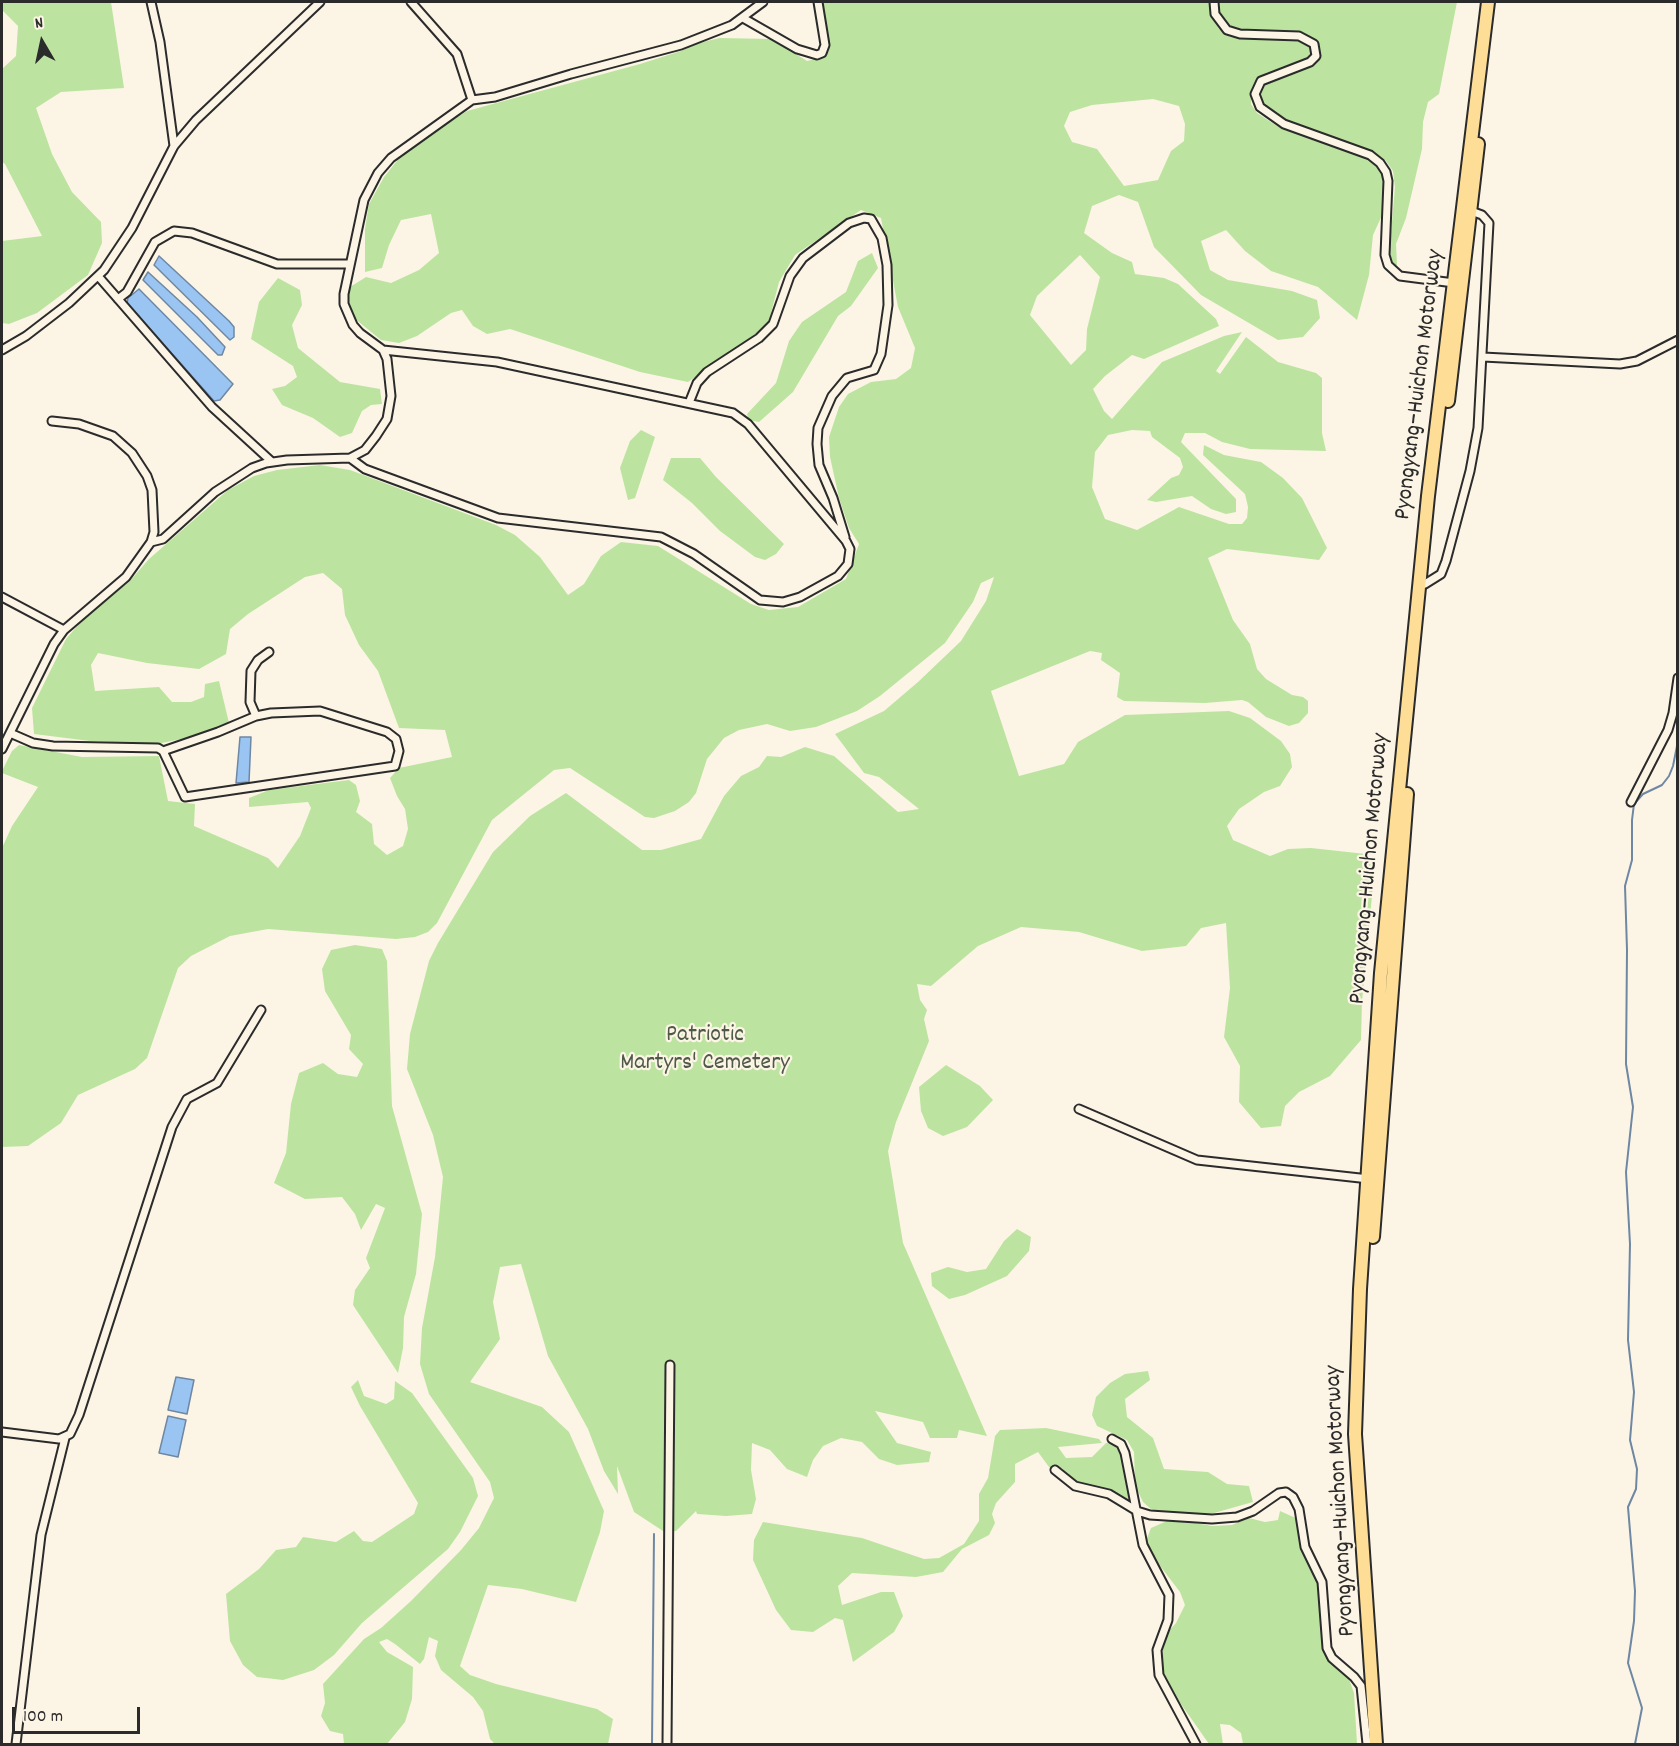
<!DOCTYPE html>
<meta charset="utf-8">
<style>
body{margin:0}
#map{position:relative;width:1679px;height:1746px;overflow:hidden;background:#fcf5e5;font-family:Dekko,sans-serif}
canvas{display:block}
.frame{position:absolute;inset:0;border:3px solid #2b2b2b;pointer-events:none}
.north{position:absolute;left:12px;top:12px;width:60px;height:60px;-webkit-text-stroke:4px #fcf5e5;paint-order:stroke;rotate:351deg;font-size:16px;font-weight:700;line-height:24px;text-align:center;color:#2b2b2b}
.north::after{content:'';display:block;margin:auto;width:21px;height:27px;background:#2b2b2b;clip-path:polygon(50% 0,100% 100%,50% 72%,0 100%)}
.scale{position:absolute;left:12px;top:1707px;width:128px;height:27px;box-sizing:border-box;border:3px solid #2b2b2b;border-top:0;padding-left:8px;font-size:18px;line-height:21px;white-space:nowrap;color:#2b2b2b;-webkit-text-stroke:4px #fcf5e5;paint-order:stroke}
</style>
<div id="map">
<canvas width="1679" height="1746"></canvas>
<div class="frame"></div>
<div class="north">N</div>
<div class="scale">100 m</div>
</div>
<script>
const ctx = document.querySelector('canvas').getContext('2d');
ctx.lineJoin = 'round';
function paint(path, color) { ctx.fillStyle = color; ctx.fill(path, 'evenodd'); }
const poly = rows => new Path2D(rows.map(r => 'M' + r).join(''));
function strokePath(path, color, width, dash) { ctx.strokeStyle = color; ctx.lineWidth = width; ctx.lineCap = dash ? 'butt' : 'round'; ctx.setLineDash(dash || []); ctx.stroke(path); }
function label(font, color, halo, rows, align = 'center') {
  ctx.font = font + ' Dekko,sans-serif'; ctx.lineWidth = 4.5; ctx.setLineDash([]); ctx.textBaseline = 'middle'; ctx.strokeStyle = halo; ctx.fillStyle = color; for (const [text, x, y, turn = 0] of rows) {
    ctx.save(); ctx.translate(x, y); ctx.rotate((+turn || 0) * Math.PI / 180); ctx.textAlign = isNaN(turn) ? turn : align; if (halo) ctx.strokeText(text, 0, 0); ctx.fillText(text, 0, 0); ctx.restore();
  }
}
const green = poly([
 [2,2,111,2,124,88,61,92,36,108,52,154,72,192,101,222,102,243,88,275,37,313,9,324,2,323,2,241,42,236,5,164,2,162,2,69,16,56,18,26,2,10],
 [821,2,1210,2,1212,15,1219,29,1231,35,1269,36,1304,42,1312,50,1312,55,1305,60,1266,73,1255,82,1251,90,1251,104,1257,113,1277,126,1363,157,1375,164,1384,173,1384,211,1373,235,1369,275,1357,320,1318,287,1271,271,1245,251,1226,230,1201,241,1210,270,1228,280,1292,291,1317,300,1320,318,1303,337,1278,340,1201,295,1154,247,1138,202,1119,195,1092,206,1084,233,1112,253,1132,262,1135,274,1164,278,1178,284,1216,319,1219,326,1144,359,1132,355,1105,376,1093,389,1104,411,1112,419,1162,362,1224,336,1242,332,1216,371,1220,374,1246,337,1278,362,1316,373,1322,378,1322,433,1326,451,1250,449,1222,442,1205,433,1185,433,1181,442,1236,499,1236,512,1226,514,1211,509,1192,496,1156,502,1147,500,1171,478,1179,475,1183,467,1180,458,1152,437,1150,431,1132,430,1108,435,1095,452,1092,487,1105,519,1137,530,1179,507,1229,524,1242,524,1247,518,1248,507,1245,494,1203,455,1204,445,1224,455,1261,462,1283,478,1302,498,1327,548,1319,560,1227,549,1208,558,1233,620,1250,644,1257,669,1266,679,1292,695,1303,697,1308,701,1308,713,1299,723,1289,726,1266,717,1248,702,1242,700,1205,703,1124,701,1117,697,1120,673,1101,660,1102,653,1090,651,991,691,1019,776,1064,764,1078,742,1125,715,1229,711,1250,718,1281,741,1290,754,1292,767,1280,786,1264,792,1239,809,1227,826,1233,840,1270,856,1288,849,1311,848,1366,854,1375,864,1362,1001,1361,1040,1330,1076,1299,1092,1285,1106,1281,1126,1261,1128,1239,1102,1240,1066,1224,1037,1230,988,1226,923,1201,928,1186,946,1142,951,1079,932,1021,927,978,946,931,986,917,984,920,1000,927,1010,924,1019,929,1041,896,1122,888,1151,903,1243,987,1436,959,1430,957,1438,930,1438,923,1422,875,1411,897,1443,931,1452,929,1462,897,1465,879,1459,862,1442,841,1438,823,1446,813,1460,807,1477,787,1469,770,1450,752,1443,751,1470,756,1499,752,1514,726,1516,697,1514,696,1511,676,1531,663,1531,634,1512,617,1466,618,1494,604,1471,588,1429,548,1356,521,1264,500,1267,493,1302,500,1339,470,1382,542,1407,569,1432,604,1511,600,1532,576,1602,522,1589,488,1585,460,1666,470,1675,496,1684,597,1709,613,1719,608,1744,495,1744,490,1739,483,1711,473,1697,441,1670,435,1656,438,1641,429,1637,424,1659,420,1664,395,1644,387,1639,379,1642,387,1652,413,1667,412,1699,405,1722,387,1744,344,1744,343,1734,330,1731,321,1716,325,1703,323,1684,364,1639,381,1628,411,1601,461,1550,479,1528,494,1498,490,1482,429,1394,420,1364,422,1328,435,1257,443,1177,433,1135,407,1069,410,1034,429,961,438,943,493,852,530,816,566,793,642,850,661,850,701,839,724,796,741,776,759,767,767,756,781,757,805,747,834,756,898,812,919,809,879,777,864,773,835,734,884,711,918,682,961,641,986,601,994,577,981,583,973,602,945,643,880,696,857,711,816,727,790,731,767,724,739,730,724,738,707,759,696,793,689,802,675,811,654,818,645,817,570,768,554,770,492,820,437,923,428,932,415,937,396,939,268,929,230,936,191,956,178,968,147,1058,135,1069,78,1095,61,1123,28,1146,2,1147,2,848,12,826,38,787,2,773,2,771,12,751,19,745,82,757,159,756,168,801,195,804,194,826,268,858,278,868,300,836,311,808,308,802,249,807,249,798,269,790,349,780,356,785,360,801,356,812,372,824,374,844,387,855,403,846,408,829,405,809,397,796,390,778,399,768,452,757,445,730,399,728,378,671,359,645,345,615,342,589,323,573,305,577,248,614,230,629,226,654,199,669,147,663,98,653,91,665,95,691,159,687,172,702,191,702,204,697,205,684,219,681,229,723,196,736,157,744,90,741,34,734,32,708,66,639,86,616,129,582,149,559,228,490,254,476,277,470,320,465,350,470,496,525,515,535,540,557,568,595,584,584,601,556,621,542,658,546,751,604,769,610,798,607,846,579,859,544,849,528,839,498,830,457,829,437,839,407,848,394,871,382,896,379,911,368,915,348,898,307,881,218,861,210,795,255,779,282,769,321,753,336,688,382,640,372,510,329,487,334,473,326,462,310,451,313,417,336,399,343,381,340,354,318,348,305,350,287,366,277,391,283,419,270,439,253,431,214,401,220,389,245,382,268,365,272,365,229,369,204,384,177,400,157,435,131,467,111,640,64,681,51,694,44,720,38,772,39,807,61,823,57,829,51,829,43],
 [1153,99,1179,106,1185,124,1184,141,1171,151,1158,180,1124,186,1097,149,1072,142,1064,126,1070,112,1092,105],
 [1080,255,1100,277,1087,329,1086,350,1071,365,1030,315,1037,296],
 [1217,2,1457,2,1439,94,1428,102,1423,122,1422,149,1406,218,1396,244,1397,265,1393,267,1389,256,1395,187,1393,171,1386,161,1342,140,1283,120,1261,103,1260,89,1267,81,1316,63,1321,55,1315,40,1304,33,1286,30,1240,30,1229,26,1221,18],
 [872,253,878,268,851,306,838,316,793,392,759,422,749,420,747,414,776,383,789,341,802,322,846,292,858,261],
 [278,278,300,290,302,305,292,325,298,348,340,382,380,389,382,404,371,405,362,411,352,433,340,437,313,418,282,405,272,389,285,386,297,377,293,366,251,339,259,302],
 [641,430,655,437,635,498,628,500,620,468,630,441],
 [671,458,700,458,716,477,784,544,776,554,765,560,755,557,720,531,692,503,663,480],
 [355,945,382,949,387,961,392,1106,422,1214,416,1274,404,1317,403,1348,398,1373,353,1305,355,1290,370,1268,366,1258,385,1208,376,1204,361,1230,355,1214,342,1197,305,1199,274,1183,286,1153,291,1104,299,1073,323,1063,338,1074,357,1077,363,1064,349,1049,351,1035,325,991,322,969,331,950],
 [946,1065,980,1086,993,1100,967,1127,943,1136,928,1128,921,1111,919,1087],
 [1017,1229,1031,1237,1029,1251,1007,1276,965,1295,949,1299,932,1286,931,1273,948,1267,967,1272,986,1269,1004,1241],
 [1148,1371,1150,1380,1125,1399,1127,1417,1153,1438,1164,1469,1208,1472,1227,1484,1249,1486,1253,1502,1207,1515,1152,1510,1143,1502,1135,1485,1134,1452,1127,1440,1097,1426,1092,1415,1096,1397,1110,1383,1125,1374],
 [358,1380,364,1396,386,1404,394,1399,395,1381,412,1393,473,1478,478,1496,460,1532,448,1549,362,1623,334,1655,314,1670,283,1680,257,1677,243,1665,230,1641,226,1594,259,1569,276,1550,296,1547,303,1537,336,1542,354,1531,363,1541,372,1542,414,1514,418,1503,360,1406,351,1387],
 [1046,1428,1099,1439,1102,1443,1058,1447,1066,1458,1092,1457,1106,1443,1115,1444,1127,1466,1130,1493,1128,1502,1108,1491,1072,1481,1062,1468,1049,1467,1038,1452,1015,1464,1015,1482,996,1503,992,1514,995,1523,989,1535,962,1549,943,1572,916,1577,852,1573,838,1586,842,1605,881,1592,894,1592,903,1616,894,1632,853,1662,843,1620,835,1618,813,1632,791,1630,776,1610,753,1560,754,1540,763,1522,862,1538,924,1559,939,1558,964,1544,979,1521,979,1494,988,1478,995,1436,1000,1430],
 [1280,1511,1298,1519,1318,1584,1324,1649,1349,1679,1354,1693,1357,1744,1243,1744,1241,1733,1230,1725,1220,1724,1223,1744,1209,1744,1169,1687,1164,1675,1162,1654,1166,1634,1176,1623,1185,1605,1180,1592,1151,1554,1146,1541,1151,1528,1167,1521,1180,1520,1212,1526,1232,1525,1249,1518,1265,1522,1278,1520]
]);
const water = poly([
 [159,256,229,321,234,327,234,337,230,340,154,265,159,256],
 [148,272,197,317,225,347,222,355,218,355,143,280,148,272],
 [139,289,233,384,220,400,214,401,127,303,128,298,139,289],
 [240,737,251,737,249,782,236,783,240,737],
 [176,1377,194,1380,187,1414,168,1410,176,1377],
 [168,1416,186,1420,178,1457,159,1453,168,1416]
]);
const stream = poly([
 [652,1744,654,1534],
 [1635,1744,1642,1708,1628,1663,1634,1621,1635,1591,1628,1507,1636,1489,1637,1469,1630,1440,1634,1392,1628,1340,1630,1244,1626,1172,1633,1107,1626,1064,1627,950,1625,886,1632,860,1632,820,1634,804,1643,794,1662,785,1669,776,1673,766,1678,741]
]);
const minor = poly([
 [151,2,160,42,174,146],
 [411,2,457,54,472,100],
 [1214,2,1215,14,1227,30,1240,34,1299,36,1314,44,1316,56,1310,62,1261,81,1255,94,1260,107,1284,124,1370,155,1380,163,1386,172,1388,181,1385,255,1388,265,1400,276,1454,283],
 [743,18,797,49,817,55,822,53,825,45,818,2],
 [98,276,212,407,272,462],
 [118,299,127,292,155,242,174,231,192,233,277,264,349,264],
 [2,350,26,336,69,303,104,270,132,228,174,146,196,120,320,2],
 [1483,357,1620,364,1637,361,1678,340],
 [689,403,697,383,707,372,759,338,773,324,790,276,803,258,849,223,864,218,871,219,882,238,887,265,888,305,881,354,874,370,847,378,832,396,818,428,817,444,819,465,833,498,845,537],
 [350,458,365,469,498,518,661,537,694,554,760,600,783,602,800,597,838,576,848,564,850,549,846,541,748,424,733,413,497,362,383,350],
 [151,542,163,539,215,492,252,468,266,463,287,460,350,458,365,450,376,436,387,419,391,396,387,359,383,350,360,333,353,325,344,304,344,294,364,200,378,173,391,158,472,100,495,97,571,74,681,45,732,25,763,2],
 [1425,584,1441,574,1446,561,1470,471,1478,428,1489,223,1482,215,1471,211],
 [2,597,64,630],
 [10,733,33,743,53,746,158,748,163,751,185,797,395,766,399,751,396,739,387,732,320,711,271,713,256,716,250,702,251,671,258,660,269,652],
 [2,749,54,644,64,630,126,577,151,542,154,532,152,490,147,476,132,453,113,436,79,424,52,421],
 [163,751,218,732,256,716],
 [1631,802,1668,730,1673,713,1678,678],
 [1079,1109,1197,1160,1369,1179],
 [2,1432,59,1439,70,1434,79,1415,172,1127,187,1099,217,1083,261,1010],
 [1112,1439,1121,1444,1125,1453,1143,1545,1169,1595,1168,1620,1157,1650,1159,1675,1196,1744],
 [1055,1470,1075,1486,1109,1494,1137,1511,1150,1515,1212,1519,1237,1517,1253,1511,1279,1493,1286,1492,1293,1497,1299,1509,1305,1547,1322,1582,1327,1648,1332,1658,1354,1677,1361,1686,1367,1744],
 [16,1744,41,1535,65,1438],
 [667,1744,670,1365]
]);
const motorway = poly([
 [1448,401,1478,144],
 [1373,1237,1407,794],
 [1376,1744,1355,1434,1360,1289,1381,973,1428,496,1488,2]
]);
const streetNames = [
 ["Pyongyang–Huichon Motorway",1421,385,-83],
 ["Pyongyang–Huichon Motorway",1371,869,-85],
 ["Pyongyang–Huichon Motorway",1342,1501,-93]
];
const parkNames = [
 ["Patriotic",705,1037],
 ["Martyrs' Cemetery",705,1065]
];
paint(green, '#bce4a0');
paint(water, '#9ac5f3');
strokePath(water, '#6e87a3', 1.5);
strokePath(stream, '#6e87a3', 2);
strokePath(minor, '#2b2b2b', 11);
strokePath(motorway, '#2b2b2b', 16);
strokePath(minor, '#fcf5e5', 7);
strokePath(motorway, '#fede96', 12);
label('24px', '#2b2b2b', '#fcf5e5', streetNames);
label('24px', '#4f5948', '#fcf5e5', parkNames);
</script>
